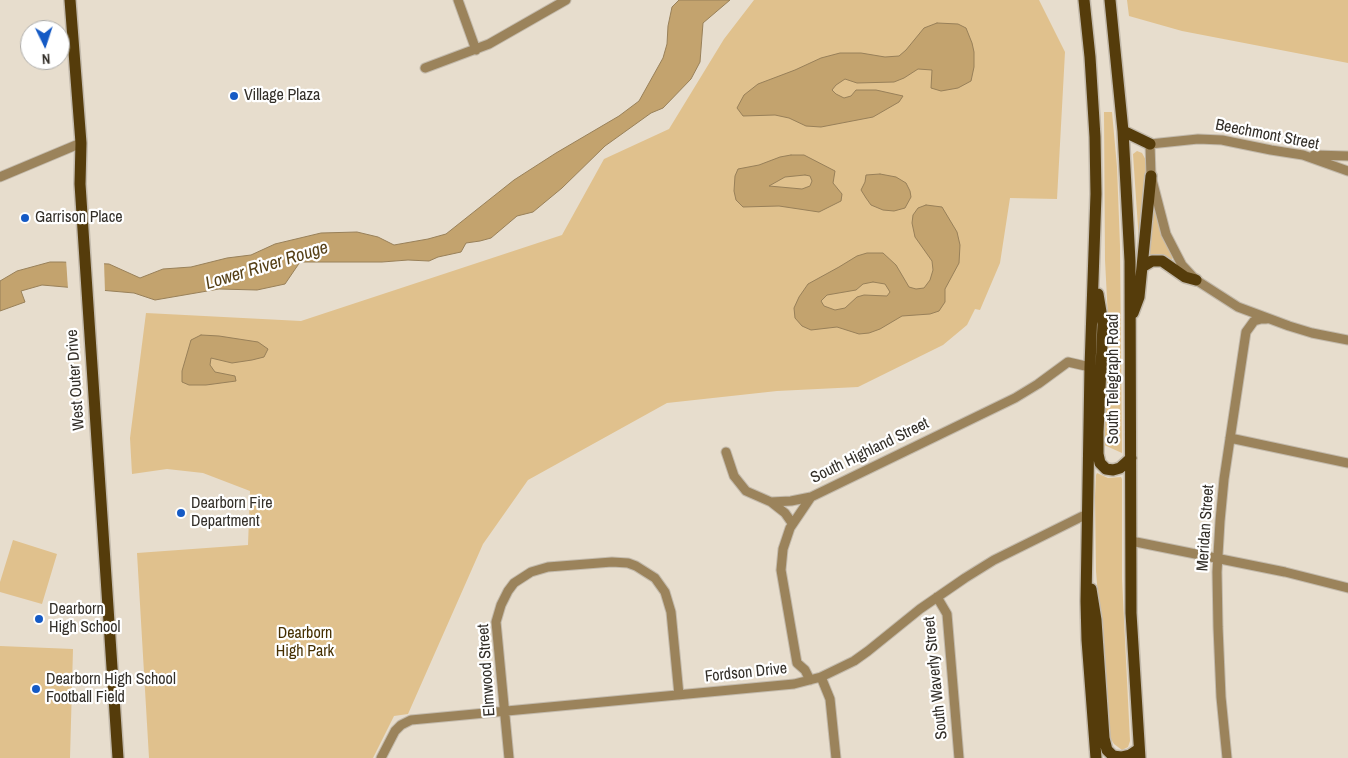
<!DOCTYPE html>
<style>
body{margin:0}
#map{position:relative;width:1348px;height:758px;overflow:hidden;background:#e7ddcd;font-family:"Archivo Narrow",sans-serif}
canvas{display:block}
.north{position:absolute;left:20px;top:20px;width:50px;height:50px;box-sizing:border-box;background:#fff;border:1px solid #adaca9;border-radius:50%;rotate:176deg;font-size:14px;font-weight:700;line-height:20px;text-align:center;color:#332f29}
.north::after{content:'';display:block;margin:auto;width:18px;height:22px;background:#155ac5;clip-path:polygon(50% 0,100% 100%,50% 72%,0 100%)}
</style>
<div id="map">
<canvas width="1348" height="758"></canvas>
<div class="north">N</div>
</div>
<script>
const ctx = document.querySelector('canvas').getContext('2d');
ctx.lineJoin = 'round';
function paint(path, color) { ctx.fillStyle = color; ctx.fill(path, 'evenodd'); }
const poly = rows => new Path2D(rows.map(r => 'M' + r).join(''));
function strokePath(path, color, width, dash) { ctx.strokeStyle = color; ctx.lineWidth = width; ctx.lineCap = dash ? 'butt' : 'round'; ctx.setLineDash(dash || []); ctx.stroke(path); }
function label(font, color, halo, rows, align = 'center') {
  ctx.font = font + ' "Archivo Narrow",sans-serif'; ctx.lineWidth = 4.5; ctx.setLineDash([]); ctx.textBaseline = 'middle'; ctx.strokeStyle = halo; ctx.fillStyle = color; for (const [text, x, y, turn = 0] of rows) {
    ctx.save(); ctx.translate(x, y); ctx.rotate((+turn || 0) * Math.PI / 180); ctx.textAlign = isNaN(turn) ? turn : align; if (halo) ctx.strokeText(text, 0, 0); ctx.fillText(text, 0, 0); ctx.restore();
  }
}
const green = poly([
 [754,0,1039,0,1065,52,1057,199,1010,198,1000,263,980,310,975,309,967,325,943,345,858,387,777,391,667,403,528,480,483,544,408,714,394,716,373,758,149,758,137,553,248,545,250,491,203,473,167,469,132,474,130,438,146,313,301,321,562,235,604,159,669,129,724,39],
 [1127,0,1348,0,1348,63,1182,31,1129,16],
 [1104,112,1112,112,1117,167,1120,246,1122,453,1102,444,1108,318,1105,260],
 [1137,151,1142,153,1148,164,1139,242,1133,154],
 [1152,207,1155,207,1173,257,1172,259,1148,255],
 [1097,473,1108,478,1121,477,1122,479,1122,579,1130,741,1128,747,1122,750,1114,744,1109,736,1096,571,1095,497,1096,475],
 [13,540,57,554,42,604,0,592,0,582],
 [0,646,73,649,70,758,0,758]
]);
const water = poly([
 [679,0,730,0,703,23,700,62,691,79,663,108,651,113,605,146,562,188,533,212,517,216,491,238,480,241,466,243,461,252,438,257,429,261,408,260,382,262,300,262,285,284,257,290,219,289,155,300,134,293,42,285,21,291,25,302,0,311,0,281,17,271,50,262,62,262,109,264,140,278,163,269,191,267,227,258,251,255,275,244,321,233,357,232,378,237,394,245,428,239,446,234,514,180,556,153,619,116,639,101,663,58,667,44,668,26,672,7,679,0],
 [937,23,958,24,966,28,972,43,974,52,974,67,971,81,958,88,941,91,931,88,932,70,918,69,904,78,894,82,857,83,845,79,836,85,832,90,836,94,844,98,851,96,856,90,876,90,903,96,899,102,873,117,821,127,806,126,789,118,775,115,743,116,737,108,744,95,758,84,795,70,821,58,840,53,861,53,885,57,899,56,906,50,924,28,937,23],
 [791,155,804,155,835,171,833,183,842,194,841,201,819,212,779,206,743,207,736,200,734,191,735,176,738,169,759,165,780,157,791,155],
 [805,175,810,176,812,181,810,186,802,189,769,186,785,177,805,175],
 [880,174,896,177,906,183,910,191,911,197,905,208,894,211,883,210,871,205,866,198,861,190,865,182,866,175,880,174],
 [926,205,942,207,957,232,960,245,959,263,945,289,945,302,939,311,930,314,902,316,880,329,869,333,859,334,837,327,811,330,802,326,795,318,794,308,799,297,808,284,839,267,857,256,867,253,883,253,896,265,909,287,916,289,924,288,930,280,933,270,932,261,915,237,912,223,913,215,918,208,926,205],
 [873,282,885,284,890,292,887,296,864,295,857,297,845,308,835,310,824,306,821,301,827,295,856,290,863,284,873,282],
 [201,335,219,336,258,342,268,349,264,357,252,360,232,363,211,358,210,365,215,372,235,376,236,381,206,385,189,385,182,382,182,371,191,340,201,335]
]);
const pier = poly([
 [66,259,104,262,105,292,68,289]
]);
const minor = poly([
 [458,0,476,50],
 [425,68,489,44,566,0],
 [1314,155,1348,156],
 [1348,171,1303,155,1271,150,1222,140,1198,139,1150,144,1151,176,1166,234,1182,265,1196,280,1238,307,1289,326,1312,333,1348,340],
 [0,177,81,143],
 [1230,438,1348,463],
 [726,452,734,476,746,491,771,502,785,513,792,523],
 [771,502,791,501,811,497],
 [1131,541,1285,572,1348,588],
 [937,597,947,614,959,758],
 [821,677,830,699,836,758],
 [810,680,805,670,797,663,781,570,783,549,790,528,811,497,1015,398,1038,384,1068,362,1090,367],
 [381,758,395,731,401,725,411,720,794,684,821,677,854,661,868,651,920,609,965,578,994,560,1087,514],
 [509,758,496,622,501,605,508,591,514,583,531,572,548,567,612,562,628,563,636,566,655,578,665,592,671,612,679,695],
 [1227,758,1221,697,1218,627,1217,572,1220,521,1224,479,1246,332,1254,321,1261,319,1266,319]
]);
const major = poly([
 [70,0,81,143,80,184,84,245,118,758],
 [1084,0,1090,57,1095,137,1096,194,1090,367,1086,601,1087,640,1096,758],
 [1110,0,1123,131,1130,261,1131,613,1140,758],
 [1123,131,1150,144],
 [1142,267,1152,261,1162,261,1185,277,1196,280],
 [1098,294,1103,324,1098,432,1098,454,1100,463,1106,469,1113,470,1120,468,1131,458],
 [1133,313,1139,297,1151,176],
 [1091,589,1096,620,1104,738,1107,750,1113,756,1121,757,1130,755,1139,749]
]);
const markers = [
 [234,96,5,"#155ac5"],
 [25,218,5,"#155ac5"],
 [181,513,5,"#155ac5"],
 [39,619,5,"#155ac5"],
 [36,689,5,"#155ac5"]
];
const poiNames = [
 ["Village Plaza",244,96],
 ["Garrison Place",35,218],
 ["Dearborn Fire",191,504],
 ["Department",191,522],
 ["Dearborn",49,610],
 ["High School",49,628],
 ["Dearborn High School",46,680],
 ["Football Field",46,698]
];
const streetNames = [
 ["Beechmont Street",1267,135,11],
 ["South Telegraph Road",1114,379,-90],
 ["West Outer Drive",76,380,-94],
 ["South Highland Street",870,451,-26],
 ["Meridan Street",1206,528,-86],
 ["Elmwood Street",487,670,-94],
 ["Fordson Drive",746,673,-6],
 ["South Waverly Street",936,678,-96]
];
const parkNames = [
 ["Dearborn",305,634],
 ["High Park",305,652]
];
const waterNames = [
 ["Lower River Rouge",267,266,-17]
];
paint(green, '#e0c18d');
paint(water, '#c3a36e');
strokePath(water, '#988059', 1);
paint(pier, '#e7ddcd');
strokePath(minor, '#c3baac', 11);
strokePath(major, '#c3baac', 14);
strokePath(minor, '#9b835b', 9);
strokePath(major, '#553c0b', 11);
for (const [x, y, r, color] of markers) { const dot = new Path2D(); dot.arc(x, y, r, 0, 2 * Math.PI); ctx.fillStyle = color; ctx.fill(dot); strokePath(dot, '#fff', 2); }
label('16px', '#332f29', '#fff', poiNames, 'left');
label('16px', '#332f29', '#fff', streetNames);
label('16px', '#452f01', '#fff', parkNames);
label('italic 18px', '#543e14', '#fff', waterNames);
</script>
